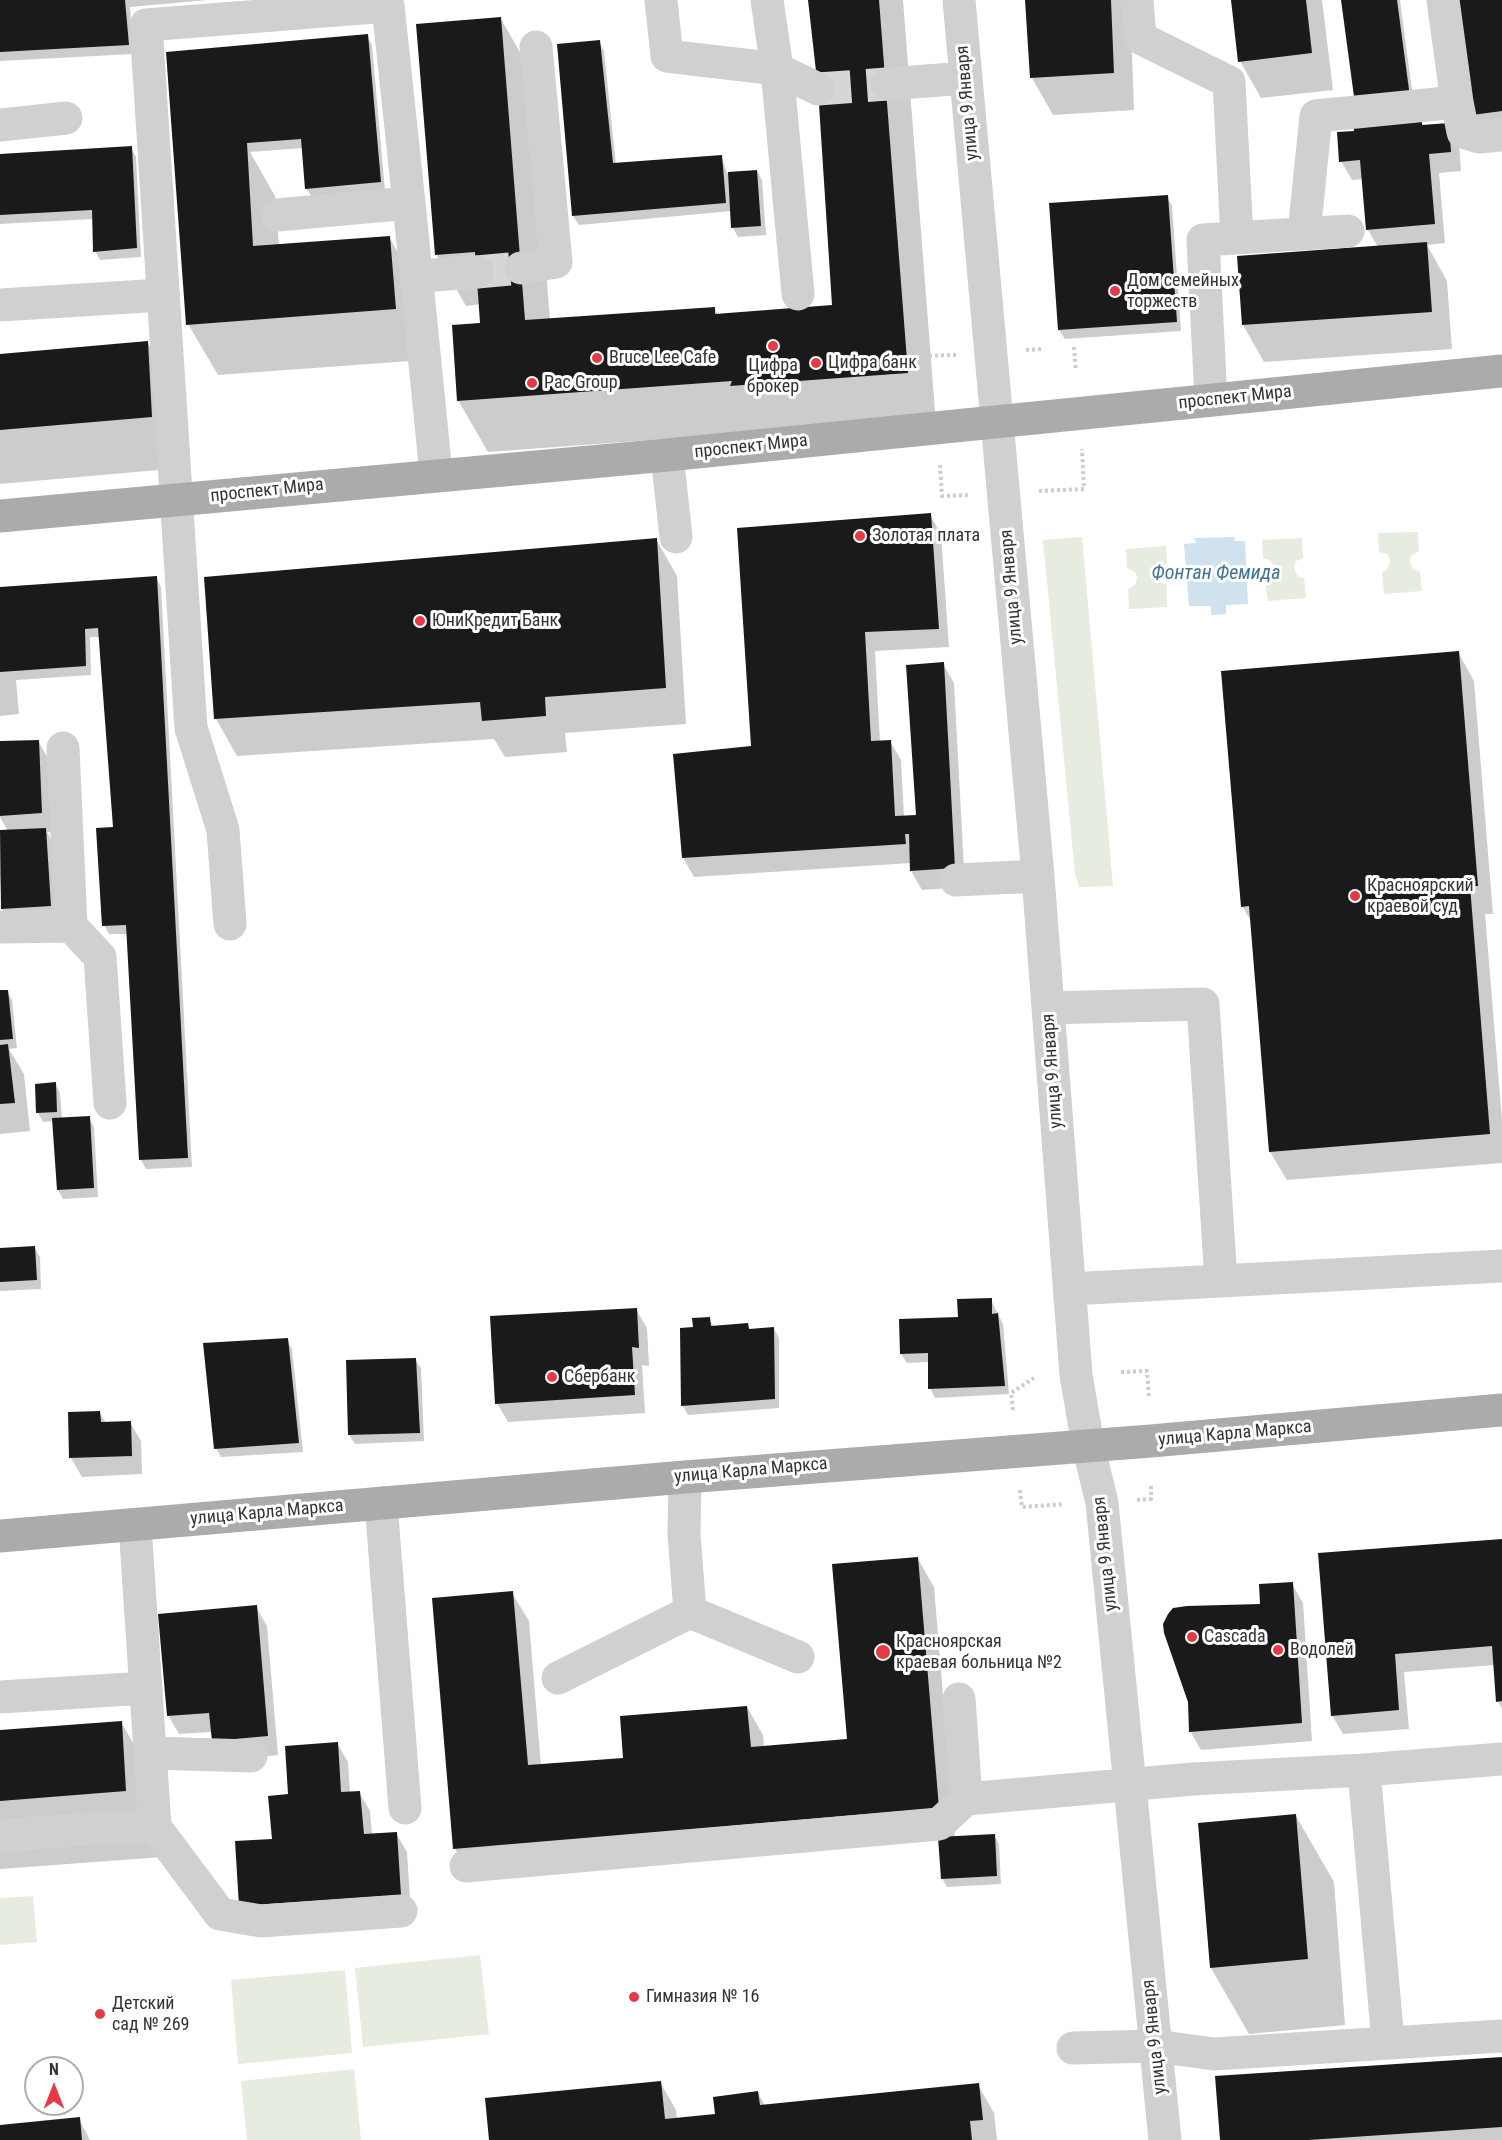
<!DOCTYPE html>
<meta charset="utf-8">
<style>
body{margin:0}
#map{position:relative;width:1502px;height:2140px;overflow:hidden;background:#fff;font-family:"Roboto Condensed",sans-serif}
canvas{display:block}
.north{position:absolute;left:24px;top:2056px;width:60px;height:60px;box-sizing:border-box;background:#fff;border:2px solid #adadad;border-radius:50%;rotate:0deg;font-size:16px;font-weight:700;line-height:24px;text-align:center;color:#333}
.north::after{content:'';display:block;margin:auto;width:21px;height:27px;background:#e63946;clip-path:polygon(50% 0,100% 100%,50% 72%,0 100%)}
</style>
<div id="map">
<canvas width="1502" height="2140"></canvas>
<div class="north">N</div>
</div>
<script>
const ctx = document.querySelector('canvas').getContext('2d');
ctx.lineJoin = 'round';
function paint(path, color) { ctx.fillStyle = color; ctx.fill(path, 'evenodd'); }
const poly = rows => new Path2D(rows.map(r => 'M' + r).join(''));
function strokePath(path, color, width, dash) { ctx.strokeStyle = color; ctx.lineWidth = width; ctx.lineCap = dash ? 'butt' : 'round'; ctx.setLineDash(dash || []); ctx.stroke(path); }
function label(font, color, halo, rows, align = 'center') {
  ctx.font = font + ' "Roboto Condensed",sans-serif'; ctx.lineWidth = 6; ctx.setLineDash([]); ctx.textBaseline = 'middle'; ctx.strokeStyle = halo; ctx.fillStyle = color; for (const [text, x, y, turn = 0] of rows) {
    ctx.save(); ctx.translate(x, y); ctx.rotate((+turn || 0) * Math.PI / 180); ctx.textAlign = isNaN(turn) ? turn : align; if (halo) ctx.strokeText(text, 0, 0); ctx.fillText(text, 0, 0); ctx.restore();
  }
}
const green = poly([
 [1418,532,1419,551,1411,556,1410,562,1413,569,1420,572,1422,591,1384,594,1382,573,1388,568,1390,560,1387,554,1379,552,1378,533],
 [1082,537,1113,886,1079,887,1075,874,1043,540],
 [1302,538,1303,558,1296,561,1294,568,1298,577,1304,578,1306,598,1268,601,1265,580,1271,577,1274,566,1270,560,1263,558,1262,540],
 [1166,546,1167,564,1160,567,1157,576,1160,582,1167,585,1167,607,1129,609,1128,589,1135,585,1137,578,1135,572,1127,568,1126,549],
 [33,1896,37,1942,0,1945,0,1898],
 [480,1955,489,2034,363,2047,355,1968],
 [345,1970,352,2053,238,2064,231,1980],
 [354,2069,361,2140,247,2140,241,2081]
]);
const water = poly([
 [1235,537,1234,541,1245,541,1248,604,1226,605,1226,614,1211,615,1211,606,1189,606,1184,544,1196,543,1194,538]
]);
const shadow = poly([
 [0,0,208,0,130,7,133,54,0,61],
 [810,0,903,0,936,424,759,432,488,452,458,400,482,325,481,304,466,306,436,254,501,19,530,70,550,320,714,308,718,315,834,306,820,88],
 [1027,0,1130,0,1134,110,1053,115,1032,78],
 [1233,0,1322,0,1333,90,1261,98,1240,61],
 [1343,0,1400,0,1414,106],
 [1461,0,1502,0,1502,131,1485,133,1474,114],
 [367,36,372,45,385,191,312,197,306,188,303,148,250,152,275,196,279,246,389,237,419,289,424,360,218,375,188,324,176,149],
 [599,42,604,51,616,165,721,156,727,173,757,171,762,180,766,235,738,237,733,228,732,211,579,225,573,216],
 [1421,121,1424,126,1459,143,1461,171,1439,173,1445,243,1427,245,1447,281,1452,349,1264,362,1243,325,1378,247,1368,230,1364,179,1352,180,1341,161],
 [131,148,136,157,141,257,100,260,95,251,93,219,0,224,0,155],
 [1167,197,1172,206,1181,331,1065,339,1059,330],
 [148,343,177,394,181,468,0,484,0,356],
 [930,515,941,534,949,647,875,651,880,742,890,741,901,760,904,817,917,816,943,664,954,683,965,887,922,890,911,871,911,863,694,877,683,858,752,747],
 [656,539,677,576,686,724,565,733,567,752,505,757,494,739,237,756,216,719,206,578],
 [156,578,161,587,192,1167,146,1169,141,1160,128,934,109,934,104,925,114,829,100,637,90,637,91,675,16,680,19,714,0,716,0,588],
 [1458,652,1474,681,1493,914,1485,914,1502,1120,1502,1163,1287,1180,1270,1152,1252,923,1242,906],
 [38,741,49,760,52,832,47,832,51,839,55,915,7,918,2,909,0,875,0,832,8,831,0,817,0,743],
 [7,991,12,1000,17,1048,9,1049,24,1074,30,1131,0,1134,0,992],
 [55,1084,60,1093,62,1119,89,1118,94,1127,98,1197,63,1199,58,1190,54,1121,43,1122,38,1113,36,1085],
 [35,1248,40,1257,41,1289,0,1291,0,1250],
 [991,1300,1003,1324,1009,1394,935,1398,930,1388,929,1362,907,1363,901,1354],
 [636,1309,647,1328,649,1366,642,1365,645,1413,508,1422,497,1403],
 [709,1319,714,1327,747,1324,751,1331,774,1329,779,1338,779,1408,688,1415,683,1406,695,1328],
 [287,1340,292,1349,303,1452,221,1457,216,1448],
 [415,1359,421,1368,424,1441,355,1444,349,1435],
 [100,1413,106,1423,130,1422,141,1441,142,1474,82,1477,71,1458],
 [1502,1540,1502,1709,1498,1701,1495,1665,1404,1672,1409,1729,1343,1734,1332,1715],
 [918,1559,934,1587,955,1838,994,1835,999,1844,1001,1884,947,1887,942,1878,940,1838,471,1877,455,1849,512,1593,529,1621,541,1766,625,1759,747,1707,763,1735,764,1747,849,1740],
 [1292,1584,1303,1603,1312,1741,1201,1750,1190,1731,1189,1702,1261,1606],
 [256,1607,267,1626,278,1755,224,1760,212,1732,179,1734,168,1715],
 [121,1722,159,1788,163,1857,0,1869,0,1732],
 [337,1743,348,1762,350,1793,359,1792,370,1811,372,1835,396,1833,407,1852,411,1914,290,1796],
 [1296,1816,1334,1882,1345,2025,1249,2034,1211,1968],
 [1502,2058,1502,2140,1221,2140],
 [660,2082,676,2110,677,2120,716,2116,758,2093,765,2106,978,2085,994,2113,997,2140,491,2140],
 [79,2119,90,2140,0,2140,0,2126]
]);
const building = poly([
 [0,0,125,0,129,45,0,52],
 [808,0,879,0,908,373,730,386,732,381,457,401,452,325,480,323,475,252,435,255,416,24,501,17,525,320,715,307,715,314,832,305,818,89],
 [1025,0,1111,0,1114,73,1030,78],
 [1231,0,1306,0,1312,53,1238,62],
 [1341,0,1397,0,1410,97,1355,104],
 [1459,0,1502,0,1502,111,1472,115],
 [368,34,381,182,305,189,301,139,247,143,253,246,390,236,396,309,186,325,166,52],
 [600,40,613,163,722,155,726,203,572,216,557,44],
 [1422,119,1422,125,1449,123,1451,152,1429,154,1435,224,1366,230,1360,160,1339,162,1337,132,1354,131,1353,125],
 [132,146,137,248,93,252,92,210,0,215,0,154],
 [757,170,761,226,731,228,728,172],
 [1168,195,1177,322,1058,330,1049,203],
 [1427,242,1432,312,1242,325,1237,256],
 [148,341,152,417,0,430,0,354],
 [931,513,939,629,865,632,871,741,891,740,895,816,916,815,906,665,944,662,955,868,910,871,909,834,905,834,906,844,682,858,673,754,751,746,737,528],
 [657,538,666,688,545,697,546,716,482,721,480,702,214,719,204,577],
 [157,576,188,1158,139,1160,126,925,102,926,96,828,113,827,98,628,85,629,86,666,0,672,0,587],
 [1459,651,1478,886,1470,886,1490,1134,1269,1152,1249,906,1241,907,1221,671],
 [39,740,42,813,0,816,0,741],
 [46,828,51,906,1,909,0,830],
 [0,990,8,990,13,1039,0,1040],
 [8,1044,15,1103,0,1104,0,1045],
 [56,1082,57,1112,36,1113,35,1084],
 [90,1116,94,1188,57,1190,52,1118],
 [35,1246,37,1280,0,1282,0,1248],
 [992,1298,992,1314,998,1313,1005,1386,928,1389,928,1353,900,1354,899,1319,958,1317,957,1299],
 [637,1308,639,1348,632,1347,635,1395,495,1404,490,1316],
 [710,1317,711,1326,748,1323,749,1329,774,1327,775,1399,681,1406,680,1328,693,1327,692,1318],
 [288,1338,299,1443,214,1449,203,1343],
 [416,1358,420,1433,348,1435,346,1360],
 [100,1411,101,1422,131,1421,132,1456,69,1458,68,1412],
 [1502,1539,1502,1701,1496,1702,1492,1646,1395,1654,1399,1710,1331,1716,1318,1553],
 [918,1557,939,1808,453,1849,432,1598,513,1591,528,1765,623,1758,620,1716,747,1706,751,1747,847,1739,832,1564],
 [1293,1582,1302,1723,1189,1732,1188,1702,1164,1633,1163,1624,1168,1614,1173,1608,1187,1606,1260,1604,1259,1584],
 [257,1605,268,1736,212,1741,209,1713,167,1716,158,1614],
 [122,1721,126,1791,0,1801,0,1730],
 [338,1742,341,1792,360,1791,364,1834,397,1832,401,1895,239,1906,235,1841,272,1839,268,1796,288,1794,285,1746],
 [1296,1814,1308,1959,1210,1968,1198,1823],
 [995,1834,997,1876,941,1879,938,1837],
 [1502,2057,1502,2127,1308,2140,1220,2140,1215,2076],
 [661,2081,665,2119,715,2114,713,2097,758,2091,760,2105,979,2083,983,2120,970,2121,972,2140,489,2140,485,2098],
 [80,2117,82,2140,0,2140,0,2125]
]);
const minorTunnel = poly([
 [818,89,887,84],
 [477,272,521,268]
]);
const path = poly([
 [1074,347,1076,371],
 [1026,350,1044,349],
 [922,384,921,356,956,355],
 [940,465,942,496,969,495],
 [1039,491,1084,489,1082,449],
 [1121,1372,1147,1371,1149,1397],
 [1013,1410,1011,1393,1034,1378],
 [1020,1490,1022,1507,1065,1504],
 [1137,1500,1151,1499,1151,1483]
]);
const minor = poly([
 [661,0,667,56,777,69,818,89],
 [767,0,777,69,798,294],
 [959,0,1038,876,1076,1375,1088,1445,1102,1503,1165,2140],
 [1137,0,1140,38,1229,82,1237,238],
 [1443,0,1457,102],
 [887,84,966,78],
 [0,125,66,118],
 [277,215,409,203,436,474],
 [1304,234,1316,116,1457,102,1463,132,1479,137,1502,135],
 [521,268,556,262,536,47],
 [418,276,477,272],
 [0,305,162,295],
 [1211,400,1203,240,1348,231],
 [667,455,676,537],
 [956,880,1038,876],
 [230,924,223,830,191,728,146,25,388,6,409,203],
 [71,926,100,957,110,1103],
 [0,927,71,926,63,748],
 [1048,1008,1203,1004,1221,1280],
 [1070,1289,1502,1266],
 [685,1477,684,1534,690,1612,798,1657],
 [381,1503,405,1808],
 [558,1678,690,1612],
 [0,1697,146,1688],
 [152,1753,251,1756],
 [1364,1770,1388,2042],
 [966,1799,1193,1779,1364,1770,1502,1759],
 [155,1827,220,1914,261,1921,401,1911],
 [0,1836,96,1828,155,1827,135,1525],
 [466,1866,939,1824,966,1799,959,1699],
 [1073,2048,1156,2046,1214,2054,1502,2036]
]);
const major = poly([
 [0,516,667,455,1502,371],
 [0,1536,685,1477,1151,1441,1502,1410]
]);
const markers = [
 [1115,291,6,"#e63946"],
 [773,346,6,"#e63946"],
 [597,358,6,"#e63946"],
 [816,363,6,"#e63946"],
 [532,383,6,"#e63946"],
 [860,536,6,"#e63946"],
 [420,621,6,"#e63946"],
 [1355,896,6,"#e63946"],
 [552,1377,6,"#e63946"],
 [1192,1637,6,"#e63946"],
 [1278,1650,6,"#e63946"],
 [883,1652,8,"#e63946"],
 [634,1997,6,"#e63946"],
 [100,2014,6,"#e63946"]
];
const streetNames = [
 ["улица 9 Января",968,103,-95],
 ["проспект Мира",1235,398,-6],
 ["проспект Мира",751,447,-6],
 ["проспект Мира",267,491,-6],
 ["улица 9 Января",1012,587,-95],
 ["улица 9 Января",1053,1071,-94],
 ["улица Карла Маркса",1235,1434,-5],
 ["улица Карла Маркса",751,1471,-5],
 ["улица Карла Маркса",267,1513,-5],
 ["улица 9 Января",1106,1554,-96],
 ["улица 9 Января",1155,2037,-96]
];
const poiNames = [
 ["Дом семейных",1127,281],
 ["торжеств",1127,302],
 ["Bruce Lee Cafe",609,358],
 ["Цифра банк",828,363],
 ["Цифра",773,366,"center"],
 ["брокер",773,387,"center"],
 ["Pac Group",544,383],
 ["Золотая плата",872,536],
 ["ЮниКредит Банк",432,621],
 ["Красноярский",1367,886],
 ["краевой суд",1367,907],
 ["Сбербанк",564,1377],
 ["Cascada",1204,1637],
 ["Красноярская",896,1642],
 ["краевая больница №2",896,1663],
 ["Водолей",1290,1650],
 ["Гимназия № 16",646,1997],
 ["Детский",112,2004],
 ["сад № 269",112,2025]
];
const waterNames = [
 ["Фонтан Фемида",1216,574]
];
paint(green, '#e6ecdf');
paint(water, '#cfe2ee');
paint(shadow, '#0003');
paint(building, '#1a1a1a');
strokePath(minorTunnel, '#d6d6d6', 33, [33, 16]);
strokePath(path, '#cdcdcd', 4, [3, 3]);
strokePath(minor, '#d0d0d0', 33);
strokePath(major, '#ababab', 33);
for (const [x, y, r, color] of markers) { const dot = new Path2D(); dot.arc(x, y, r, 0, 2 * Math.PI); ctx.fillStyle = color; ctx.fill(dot); strokePath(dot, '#fff', 2); }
label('18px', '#333', '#fff', streetNames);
label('18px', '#333', '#fff', poiNames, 'left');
label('italic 20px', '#3f7597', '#fff', waterNames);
</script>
